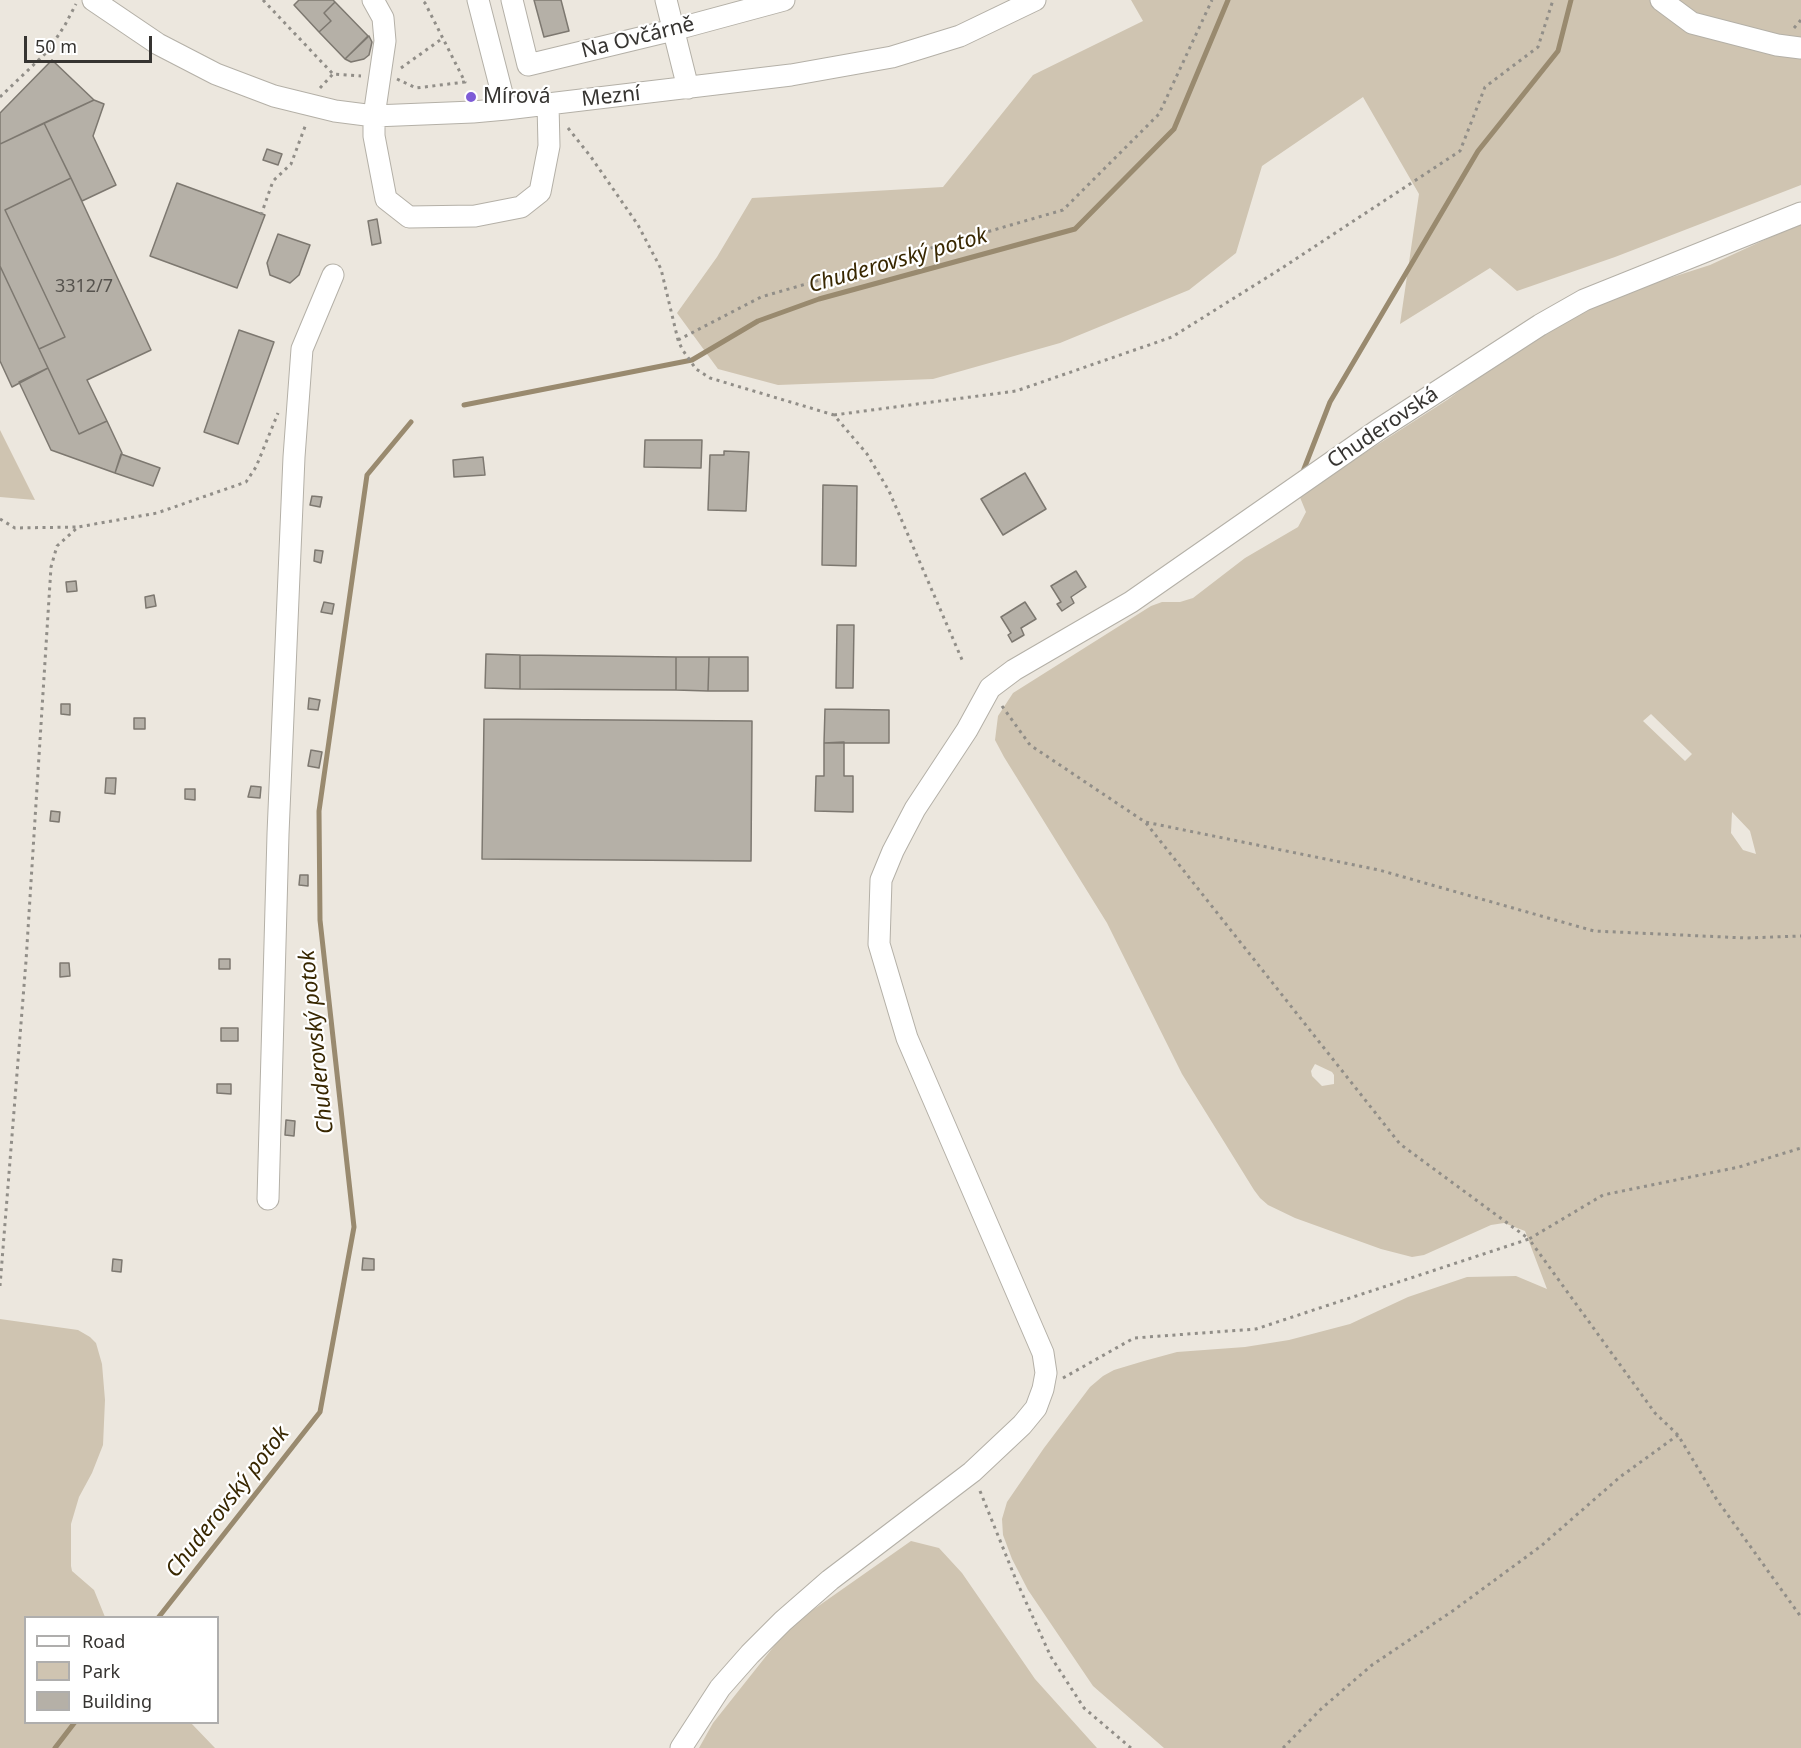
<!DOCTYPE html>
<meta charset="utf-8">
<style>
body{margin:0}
#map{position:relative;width:1801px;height:1748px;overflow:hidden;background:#ece7de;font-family:"Noto Sans",sans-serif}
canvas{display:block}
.legend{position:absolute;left:24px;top:1616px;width:195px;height:108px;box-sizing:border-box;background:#fff;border:2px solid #afaead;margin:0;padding:8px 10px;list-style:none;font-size:18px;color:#363431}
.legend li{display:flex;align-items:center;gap:12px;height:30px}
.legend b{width:30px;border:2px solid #afaead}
.scale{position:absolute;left:24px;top:36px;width:128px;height:27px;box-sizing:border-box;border:3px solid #363431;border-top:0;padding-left:8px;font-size:18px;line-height:21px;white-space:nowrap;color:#363431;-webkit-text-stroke:4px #fff;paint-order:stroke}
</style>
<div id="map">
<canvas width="1801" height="1748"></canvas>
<ul class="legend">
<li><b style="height:8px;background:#fff"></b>Road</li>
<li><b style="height:16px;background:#cfc4b1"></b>Park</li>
<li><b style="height:16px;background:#b5b0a7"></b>Building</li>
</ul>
<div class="scale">50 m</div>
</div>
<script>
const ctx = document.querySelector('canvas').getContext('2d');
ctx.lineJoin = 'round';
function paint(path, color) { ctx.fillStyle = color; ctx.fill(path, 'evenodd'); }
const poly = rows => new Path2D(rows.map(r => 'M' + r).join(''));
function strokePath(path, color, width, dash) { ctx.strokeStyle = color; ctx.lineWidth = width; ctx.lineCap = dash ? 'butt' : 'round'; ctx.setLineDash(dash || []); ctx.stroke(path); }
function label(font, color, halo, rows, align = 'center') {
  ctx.font = font + ' "Noto Sans",sans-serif'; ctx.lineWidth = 4.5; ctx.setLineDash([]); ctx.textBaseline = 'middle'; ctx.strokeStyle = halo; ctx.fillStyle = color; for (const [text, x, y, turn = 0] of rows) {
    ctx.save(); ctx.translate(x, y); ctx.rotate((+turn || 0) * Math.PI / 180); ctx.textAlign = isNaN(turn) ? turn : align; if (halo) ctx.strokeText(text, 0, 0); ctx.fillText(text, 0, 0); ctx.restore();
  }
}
const green = poly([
 [1131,0,1801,0,1801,185,1615,257,1517,291,1490,268,1400,324,1419,194,1363,97,1262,166,1236,253,1189,290,1060,343,933,379,778,385,718,369,677,313,717,257,752,198,943,187,1033,75,1143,21],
 [1801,223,1801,1748,1164,1748,1093,1686,1028,1590,1012,1559,1003,1535,1002,1519,1007,1502,1044,1448,1090,1387,1103,1376,1114,1370,1144,1361,1177,1352,1245,1347,1289,1340,1350,1324,1408,1297,1467,1277,1516,1276,1547,1289,1525,1231,1504,1223,1491,1225,1424,1255,1412,1257,1381,1249,1295,1218,1268,1205,1260,1198,1254,1190,1182,1074,1107,923,1004,757,995,740,998,716,1013,693,1151,606,1162,602,1180,602,1193,598,1245,558,1298,527,1306,512,1299,495,1447,400,1548,326,1657,282,1710,265],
 [1651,714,1692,754,1685,761,1643,721],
 [1732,812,1750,831,1756,854,1743,850,1731,833],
 [1315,1064,1332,1072,1334,1075,1334,1084,1322,1086,1312,1076,1311,1071],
 [0,430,35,500,0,497],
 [0,1319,78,1330,90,1337,96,1343,102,1364,105,1400,103,1445,92,1473,79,1497,71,1524,71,1566,72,1571,94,1590,105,1617,26,1618,26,1722,191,1723,215,1748,0,1748],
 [911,1541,939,1548,962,1573,1035,1679,1097,1748,699,1748,713,1723,790,1626]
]);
const stream = poly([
 [464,405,692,360,758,321,819,299,1075,229,1174,129,1228,0],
 [1302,474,1330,402,1478,151,1558,51,1571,0],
 [158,1618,320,1412,354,1227,320,920,319,811,367,475,411,422],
 [55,1748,75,1722]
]);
const building = poly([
 [299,0,333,0,335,2,324,13,331,21,319,32,294,5,299,0],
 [534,0,561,0,569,31,544,37,534,0],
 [335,2,368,36,345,59,319,32,331,21,324,13,335,2],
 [369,36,372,42,369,55,364,59,351,62,345,59,369,36],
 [52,60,94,100,0,144,0,113,52,60],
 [94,100,104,104,93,136,116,185,82,201,44,123,94,100],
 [44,123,71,178,5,210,65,337,39,349,0,266,0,144,44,123],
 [267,149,282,154,278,165,263,160,267,149],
 [71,178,151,350,87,380,107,421,79,434,39,349,65,337,5,210,71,178],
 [177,183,265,215,237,288,150,256,177,183],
 [377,219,381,243,372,245,368,221,377,219],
 [278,234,310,245,299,275,290,283,270,275,267,263,278,234],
 [0,266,48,368,12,387,0,361,0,266],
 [239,330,274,342,238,444,204,432,239,330],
 [48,368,79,434,107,421,122,453,115,473,51,450,19,382,48,368],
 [645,440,702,440,701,468,644,467,645,440],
 [724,451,749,452,746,511,708,510,710,455,724,455,724,451],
 [121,454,160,468,153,486,115,473,121,454],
 [483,457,485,475,454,477,453,460,483,457],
 [1025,473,1046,509,1003,535,981,499,1025,473],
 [823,485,857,486,856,566,822,565,823,485],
 [312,496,322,497,320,507,310,505,312,496],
 [315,550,323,551,321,563,314,561,315,550],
 [1076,571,1086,587,1071,597,1074,603,1062,611,1057,604,1061,602,1051,586,1076,571],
 [76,581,77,591,67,592,66,582,76,581],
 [154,595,156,606,146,608,145,597,154,595],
 [324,602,334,604,332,614,321,612,324,602],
 [1025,602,1036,619,1021,628,1024,635,1012,642,1008,635,1011,633,1001,617,1025,602],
 [837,625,854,625,853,688,836,688,837,625],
 [486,654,520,655,520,689,485,688,486,654],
 [520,655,676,657,676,690,520,689,520,655],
 [676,657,709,657,708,691,676,690,676,657],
 [709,657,748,657,748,691,708,691,709,657],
 [309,698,320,700,318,710,308,709,309,698],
 [61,704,70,704,70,715,61,714,61,704],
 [825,709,889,710,889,743,824,743,825,709],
 [134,718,145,718,145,729,134,729,134,718],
 [484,719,752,721,751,861,482,859,484,719],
 [844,742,844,776,853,776,853,812,815,811,816,776,824,776,824,743,844,742],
 [311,750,322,752,319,768,308,766,311,750],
 [106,778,116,778,115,794,105,793,106,778],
 [251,786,261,787,260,798,248,797,251,786],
 [185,789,195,789,195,800,185,799,185,789],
 [51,811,60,812,59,822,50,821,51,811],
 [300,875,308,875,308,886,299,885,300,875],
 [219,959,230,959,230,969,219,969,219,959],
 [60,963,69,963,70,976,60,977,60,963],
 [221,1028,238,1028,238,1041,221,1041,221,1028],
 [217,1084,231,1084,231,1094,217,1093,217,1084],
 [286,1120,295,1121,294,1136,285,1135,286,1120],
 [363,1258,374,1259,374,1270,362,1270,363,1258],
 [113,1259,122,1260,121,1272,112,1271,113,1259]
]);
const path = poly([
 [263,0,333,74,361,76],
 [1794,28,1801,20],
 [401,68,443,38],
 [397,79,416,88,465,82,425,3,422,0],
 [320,88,333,74],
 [0,97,48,51,65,25,76,4],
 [568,128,591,157,638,225,661,269,678,340,682,349,696,369,710,378,834,415,867,454,889,491,963,662],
 [261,215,273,181,291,164,306,124],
 [678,340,761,297,1063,210,1159,114,1212,0],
 [834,415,1016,391,1172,337,1282,268,1460,151,1485,87,1538,47,1553,0],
 [0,519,15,528,76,527],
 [1002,706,1030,745,1145,822,1379,870,1594,931,1746,938,1801,936],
 [1146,823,1400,1144,1529,1239,1603,1195,1739,1167,1801,1148],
 [0,1286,26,961,51,567,57,546,78,527,157,513,246,482,256,467,278,413],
 [1063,1378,1134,1338,1256,1329,1529,1239,1655,1413,1678,1435,1717,1500,1801,1617],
 [980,1491,1016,1580,1051,1657,1084,1708,1131,1748],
 [1283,1748,1321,1709,1372,1665,1454,1610,1541,1546,1620,1477,1678,1435]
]);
const minor = poly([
 [93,0,158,44,216,74,274,96,335,111,374,116,473,112,506,109,791,75,892,57,960,36,1035,0],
 [373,0,383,18,385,41,374,116,374,136,386,199,409,217,475,216,521,207,540,192,549,146,548,104],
 [478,0,506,109],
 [512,0,528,65,673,30,784,0],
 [666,0,688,88],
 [1661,0,1692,23,1777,45,1801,48],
 [268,1199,278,834,294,457,302,349,333,275],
 [681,1748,720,1688,750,1654,783,1621,830,1580,972,1472,1022,1425,1036,1408,1043,1389,1046,1373,1043,1353,907,1038,879,944,881,880,893,851,915,809,967,730,990,688,1014,670,1131,602,1378,430,1540,325,1584,300,1801,213]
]);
const markers = [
 [471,97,6,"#7e5cd7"]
];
const numberNames = [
 ["3312/7",84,287]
];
const streetNames = [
 ["Na Ovčárně",638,38,-14],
 ["Mezní",611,97,-6],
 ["Chuderovská",1383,428,-34]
];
const poiNames = [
 ["Mírová",483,97]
];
const waterNames = [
 ["Chuderovský potok",898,261,-16],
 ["Chuderovský potok",317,1042,-96],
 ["Chuderovský potok",228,1502,-52]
];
paint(green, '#cfc4b1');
strokePath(stream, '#998a6f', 5);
paint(building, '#b5b0a7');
strokePath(building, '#7d7870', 1.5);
strokePath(minor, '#b4b0a7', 23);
strokePath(path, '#918e88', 3, [3, 4.5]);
strokePath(minor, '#fff', 21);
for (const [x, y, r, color] of markers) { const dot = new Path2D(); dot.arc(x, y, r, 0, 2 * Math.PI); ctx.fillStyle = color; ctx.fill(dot); strokePath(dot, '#fff', 2); }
label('18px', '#56534e', null, numberNames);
label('21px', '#363431', '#fff', streetNames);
label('21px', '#363431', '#fff', poiNames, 'left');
label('italic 22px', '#382700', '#fff', waterNames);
</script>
